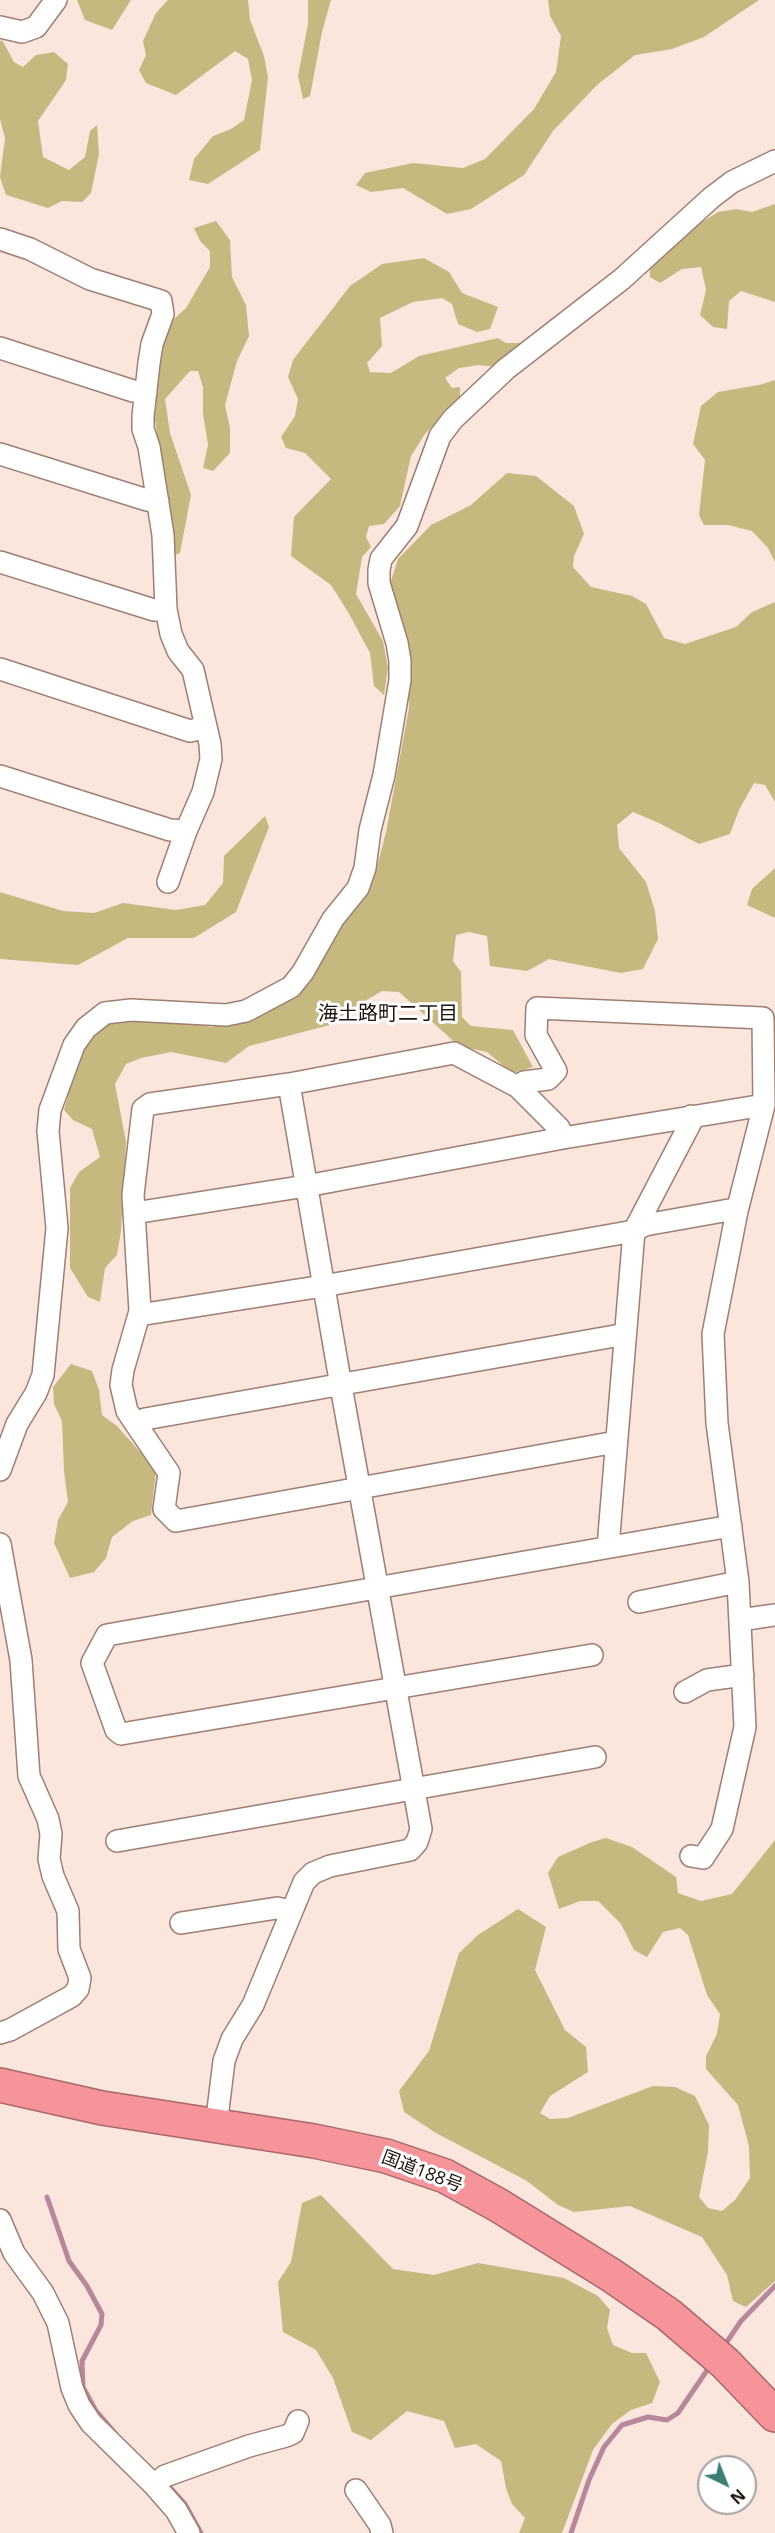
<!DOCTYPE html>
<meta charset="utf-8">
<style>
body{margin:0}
#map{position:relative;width:775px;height:2533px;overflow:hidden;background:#fbe6dd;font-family:"Open Sans",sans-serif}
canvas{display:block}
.north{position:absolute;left:697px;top:2455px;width:60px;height:60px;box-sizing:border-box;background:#fff;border:2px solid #a5a09e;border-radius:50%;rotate:137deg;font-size:16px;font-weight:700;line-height:24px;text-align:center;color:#1d120d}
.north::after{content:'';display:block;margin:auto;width:21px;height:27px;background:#3b7f74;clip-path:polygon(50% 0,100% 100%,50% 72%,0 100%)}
</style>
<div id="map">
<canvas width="775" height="2533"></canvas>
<div class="north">N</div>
</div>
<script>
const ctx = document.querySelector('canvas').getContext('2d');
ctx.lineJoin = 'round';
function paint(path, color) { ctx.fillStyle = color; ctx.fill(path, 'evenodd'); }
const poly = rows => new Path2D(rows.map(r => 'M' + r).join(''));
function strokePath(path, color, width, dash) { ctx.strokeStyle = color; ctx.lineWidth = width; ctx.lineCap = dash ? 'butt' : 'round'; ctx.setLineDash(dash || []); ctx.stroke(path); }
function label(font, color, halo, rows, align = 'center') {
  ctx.font = font + ' "Open Sans","Noto Sans JP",sans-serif'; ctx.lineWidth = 6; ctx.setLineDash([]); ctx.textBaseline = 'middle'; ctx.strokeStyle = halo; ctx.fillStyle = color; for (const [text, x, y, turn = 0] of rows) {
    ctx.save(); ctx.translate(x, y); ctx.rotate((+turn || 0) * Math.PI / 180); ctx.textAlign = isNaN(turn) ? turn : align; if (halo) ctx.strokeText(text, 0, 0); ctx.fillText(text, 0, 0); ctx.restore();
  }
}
const green = poly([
 [77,0,131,0,112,30,85,20],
 [168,0,248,0,250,20,264,56,268,77,260,150,208,184,189,180,194,159,213,136,231,129,244,120,252,80,248,59,235,51,176,95,146,83,139,70,146,55,143,41,156,13],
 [308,0,331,0,322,32,310,96,303,99,298,76,308,24],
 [548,0,759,0,704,37,672,49,635,55,597,85,553,131,524,175,471,209,447,214,403,188,371,192,356,185,365,173,413,163,463,168,485,159,534,109,556,72,561,36,550,16],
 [2,40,14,62,23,67,36,55,54,52,68,64,66,80,38,121,43,157,69,170,85,157,90,131,97,125,99,154,91,193,82,202,62,201,48,208,6,195,0,177,5,138,0,119,0,41],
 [775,204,775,302,741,291,729,301,727,329,713,327,700,315,706,290,701,267,682,269,660,283,650,277,650,266,672,241,718,212,736,209,752,212],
 [216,221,230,240,232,277,246,305,249,336,237,361,225,405,230,428,230,453,213,471,203,468,208,445,203,414,203,387,198,371,190,371,165,399,170,433,191,495,180,553,173,556,152,397,157,357,174,319,186,308,210,267,210,251,200,241,194,228],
 [424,258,449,272,462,293,498,307,490,329,477,332,458,324,452,304,442,298,413,302,380,318,382,346,367,363,370,372,391,373,419,356,498,338,506,343,521,343,519,352,496,367,479,365,459,368,445,378,452,388,460,387,460,398,425,434,411,456,400,506,384,524,369,526,366,537,371,547,362,557,356,594,383,641,388,668,384,695,374,686,370,653,348,612,331,585,291,556,294,517,331,479,305,453,286,448,281,437,295,416,298,399,288,377,293,360,350,286,382,264],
 [775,380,775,562,768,548,752,531,728,525,704,525,699,515,705,460,693,444,701,406,718,392,759,385],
 [507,473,536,476,574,506,584,534,574,556,573,567,591,587,632,596,646,604,664,638,685,644,736,627,752,612,775,602,775,802,765,785,754,783,739,810,730,834,699,844,659,823,633,812,617,825,619,848,646,882,655,911,658,939,643,969,621,973,549,959,527,971,490,966,487,936,469,932,456,935,453,961,461,972,462,1017,471,1026,513,1030,533,1067,512,1073,487,1052,459,1046,399,992,382,991,351,1009,330,1025,249,1046,226,1063,171,1052,141,1058,126,1064,115,1084,126,1142,121,1231,117,1255,105,1268,100,1302,88,1297,70,1268,70,1188,79,1172,100,1157,92,1129,73,1120,64,1110,81,1050,102,1025,128,1017,177,1020,211,1027,255,1015,314,972,356,898,376,871,386,832,409,708,409,659,389,587,398,559,431,525,471,505],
 [265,816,269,827,236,912,194,938,128,938,78,965,0,959,0,892,63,911,94,913,123,903,176,910,205,905,223,883,224,856],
 [775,868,775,918,747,905,752,889],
 [71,1364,92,1371,99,1390,102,1415,117,1426,156,1470,151,1515,133,1521,112,1537,106,1558,94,1572,70,1578,54,1543,58,1520,68,1502,64,1471,62,1421,54,1404,53,1387],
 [606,1838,632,1847,676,1877,678,1893,701,1901,732,1894,775,1840,775,2281,746,2307,733,2301,727,2275,702,2237,630,2206,574,2212,558,2205,527,2181,436,2133,404,2112,399,2091,429,2051,459,1953,478,1935,518,1909,546,1927,535,1970,565,2030,586,2047,588,2072,550,2096,540,2113,550,2119,568,2118,653,2086,675,2087,695,2096,709,2125,708,2152,699,2197,708,2208,722,2211,735,2200,750,2178,749,2146,738,2105,706,2069,706,2056,717,2034,720,2014,707,1995,688,1935,680,1928,663,1932,647,1957,634,1950,621,1924,598,1901,580,1901,559,1909,548,1873,558,1857,592,1842],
 [321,2195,393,2269,434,2275,478,2263,564,2278,598,2296,610,2310,607,2328,613,2345,632,2353,646,2353,660,2382,652,2403,631,2410,612,2424,593,2450,562,2533,519,2533,525,2518,512,2504,506,2488,501,2461,476,2444,455,2448,444,2421,407,2411,371,2440,352,2432,333,2378,316,2350,283,2332,278,2282,291,2262,302,2203]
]);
const stream = poly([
 [47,2197,69,2261,87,2286,102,2314,101,2325,82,2361,83,2387,96,2411,115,2433],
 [722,2349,741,2321,775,2286],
 [165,2482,185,2504,201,2533],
 [571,2533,589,2480,604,2447,622,2425,648,2417,667,2420,678,2413,710,2366]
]);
const street = poly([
 [0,27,22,32,36,27,56,0],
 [0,239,30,249,90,279,161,301,163,314,152,344,149,363,143,416,143,429,149,447,163,535,166,609,171,634,178,651,193,670,210,744,211,759,203,792,186,831,168,882],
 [0,348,133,391,146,392],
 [0,454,147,500,158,501],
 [0,562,154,610,166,609],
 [0,669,190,731,206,727],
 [0,776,170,830,186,831],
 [518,1087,524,1082,548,1079,556,1071,536,1035,537,1008,763,1018,764,1105,737,1211,713,1334,717,1423,738,1582,745,1727,722,1829,703,1858,691,1856],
 [563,1138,559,1128,518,1087,454,1053,289,1084,150,1104,143,1109,133,1195,140,1311,123,1370,121,1385,127,1411,169,1473,164,1509,176,1521,616,1442],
 [134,1213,306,1186,563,1138,764,1105],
 [139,1315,323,1286,634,1231,645,1225,729,1210,737,1211],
 [137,1425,145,1419,615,1336,624,1337],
 [0,1470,17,1424,36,1393,43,1375,57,1228,48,1131,50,1110,74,1045,86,1028,105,1013,131,1010,226,1015,246,1011,291,987,303,972,333,919,358,888,365,868,370,830,384,775,400,680,400,661,397,643,379,583,379,570,381,559,407,526,440,436,453,419,506,369,622,279,711,198,732,182,775,161],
 [0,1544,21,1660,29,1776,48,1819,51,1834,49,1859,53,1876,68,1911,69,1949,80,1978,78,1989,72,1996,10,2030,0,2033],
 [608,1547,634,1231,691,1122,691,1116],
 [639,1602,738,1582],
 [740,1620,775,1615],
 [592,1655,121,1734,116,1730,92,1663,107,1635,731,1526],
 [685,1692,707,1680,743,1675],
 [117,1841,595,1757],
 [181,1923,277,1908,291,1911],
 [216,2126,224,2061,232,2039,253,2005,304,1882,313,1873,330,1866,410,1850,417,1842,421,1829,341,1386,289,1084],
 [0,2220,14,2253,43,2293,58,2323,72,2388,79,2405,91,2423,154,2485,176,2510,189,2533],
 [154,2485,165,2476,249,2446,286,2436,293,2433,298,2421],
 [356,2490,380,2525,382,2533]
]);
const highway = poly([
 [0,2085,102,2108,314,2141,386,2156,445,2176,498,2205,611,2275,669,2315,725,2363,775,2415]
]);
const streetNames = [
 ["国道188号",422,2172,21]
];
const neighbourhoodNames = [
 ["海土路町二丁目",388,1014]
];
paint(green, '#c5b980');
strokePath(stream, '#b8879b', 5);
strokePath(street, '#9e7f72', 24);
strokePath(highway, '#a96769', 36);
strokePath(street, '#fff', 21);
strokePath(highway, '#f5959b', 33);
label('18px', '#1d120d', '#fff', streetNames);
label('20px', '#1d120d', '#fff', neighbourhoodNames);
</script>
